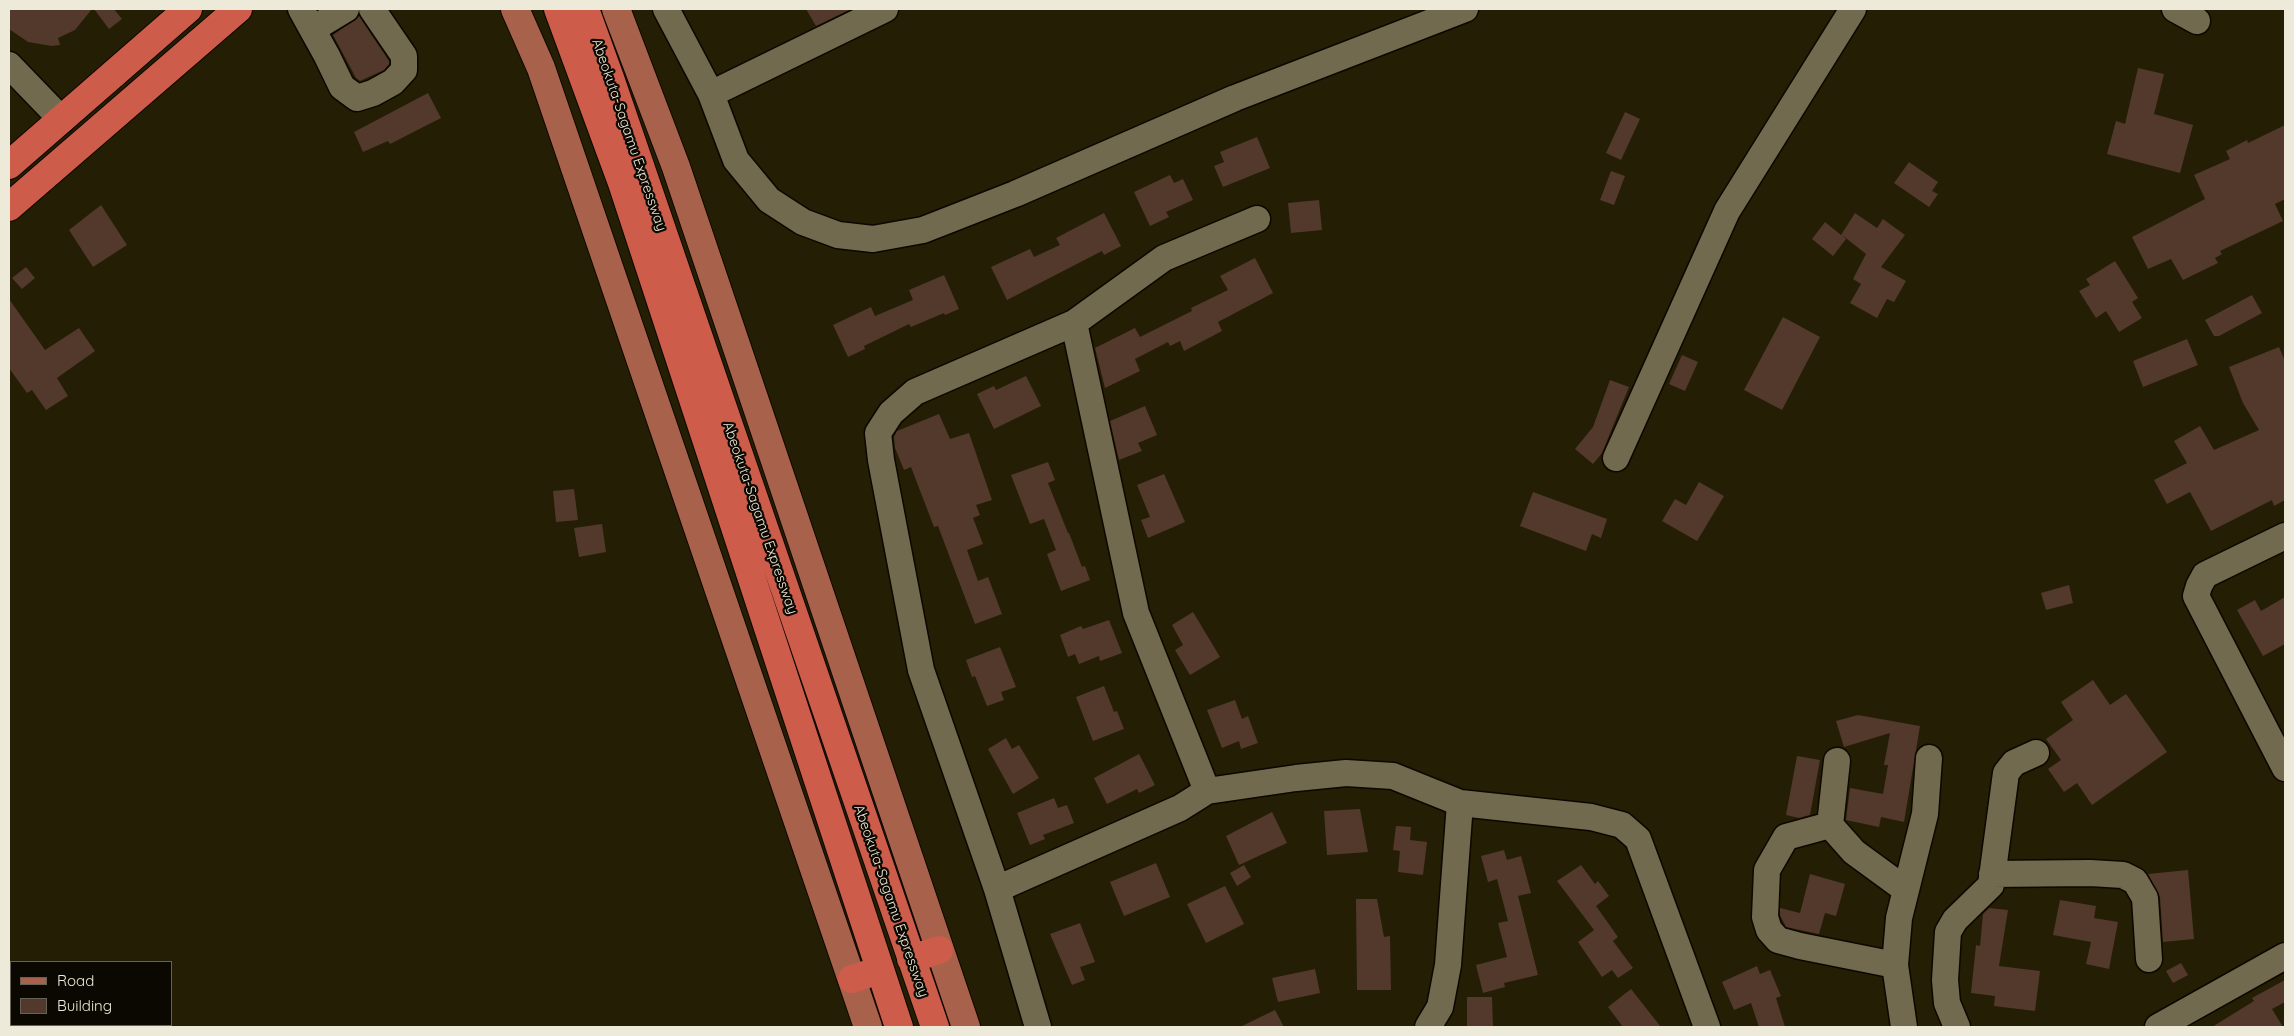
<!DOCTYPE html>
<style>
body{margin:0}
#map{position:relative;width:2294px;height:1036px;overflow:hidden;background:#241e04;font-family:Quicksand,sans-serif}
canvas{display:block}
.frame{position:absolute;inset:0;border:10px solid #eeeada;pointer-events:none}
.legend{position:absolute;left:10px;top:961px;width:162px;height:65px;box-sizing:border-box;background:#0b0801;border:1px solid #666258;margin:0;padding:6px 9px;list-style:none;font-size:15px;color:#eeeada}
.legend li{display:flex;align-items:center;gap:10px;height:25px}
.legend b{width:25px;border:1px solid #666258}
</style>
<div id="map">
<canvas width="2294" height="1036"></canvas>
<div class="frame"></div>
<ul class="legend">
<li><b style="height:6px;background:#a8624c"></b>Road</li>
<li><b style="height:14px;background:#52392c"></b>Building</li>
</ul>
</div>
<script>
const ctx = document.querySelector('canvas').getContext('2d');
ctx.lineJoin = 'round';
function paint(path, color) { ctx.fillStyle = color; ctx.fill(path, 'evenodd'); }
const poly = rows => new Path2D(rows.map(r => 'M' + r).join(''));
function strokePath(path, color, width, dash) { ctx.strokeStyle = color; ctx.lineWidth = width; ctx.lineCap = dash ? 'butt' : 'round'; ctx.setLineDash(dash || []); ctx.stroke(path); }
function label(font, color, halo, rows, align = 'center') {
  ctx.font = font + ' Quicksand,sans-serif'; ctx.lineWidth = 4.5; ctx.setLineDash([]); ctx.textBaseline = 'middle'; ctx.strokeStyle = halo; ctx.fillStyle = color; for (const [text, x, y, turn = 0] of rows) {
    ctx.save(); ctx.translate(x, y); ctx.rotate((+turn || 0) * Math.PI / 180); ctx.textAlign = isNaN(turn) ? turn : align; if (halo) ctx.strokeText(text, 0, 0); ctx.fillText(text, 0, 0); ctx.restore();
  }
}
const building = poly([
 [9,9,92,9,75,30,58,38,60,45,52,46,28,42,9,29],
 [94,9,114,9,122,19,109,29],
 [806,9,851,9,816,26],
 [359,16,389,61,389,64,384,70,360,81,356,78,333,35],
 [2138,68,2164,74,2154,114,2193,125,2180,173,2107,154,2116,121,2125,124],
 [428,93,441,118,390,144,388,141,363,152,354,132],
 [1625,112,1640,119,1621,160,1606,153],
 [2285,125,2285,199,2275,204,2283,221,2220,251,2222,254,2215,258,2218,263,2183,280,2171,259,2148,269,2132,237,2205,199,2194,175,2230,159,2226,151,2247,140,2248,143],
 [1257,137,1270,168,1223,187,1214,166,1224,162,1220,152],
 [1909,162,1938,182,1932,191,1938,194,1929,207,1894,183],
 [1611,171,1625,176,1614,205,1600,200],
 [1170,175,1174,183,1183,179,1193,200,1166,212,1169,217,1150,226,1134,192],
 [1319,200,1322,230,1291,233,1288,203],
 [101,205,127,245,93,267,69,230],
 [1104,213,1121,246,1104,255,1102,251,1007,300,991,267,1030,249,1034,257,1060,245,1056,238],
 [1855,213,1877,228,1883,219,1905,235,1881,267,1906,281,1894,302,1887,299,1877,318,1850,303,1861,284,1853,279,1866,254,1842,235,1846,239,1833,256,1812,239,1825,222,1841,235],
 [1255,258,1273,293,1218,322,1222,331,1184,351,1180,341,1170,346,1168,342,1135,359,1140,371,1105,388,1095,348,1135,328,1140,337,1192,311,1191,308,1228,290,1220,276],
 [2115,261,2138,298,2132,302,2142,318,2119,332,2106,311,2096,318,2079,291,2090,285,2086,279],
 [26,267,35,278,22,289,12,278],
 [944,275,959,309,945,315,944,313,911,327,909,324,864,346,865,349,848,357,833,325,871,307,875,316,913,300,909,290],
 [2252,295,2262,313,2219,336,2214,336,2205,320],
 [9,299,45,350,79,328,95,351,57,378,68,396,46,410,32,390,27,393,9,368],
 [1783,317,1820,337,1782,410,1744,390],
 [2187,339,2198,365,2143,387,2133,361],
 [2279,347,2285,361,2285,500,2274,506,2272,500,2211,531,2190,492,2167,504,2154,480,2187,463,2174,441,2200,426,2214,450,2259,430,2243,403,2229,367],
 [1682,355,1698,362,1685,391,1669,384],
 [1026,376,1041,406,994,429,977,394,994,386,996,390],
 [1610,380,1629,387,1602,453,1593,464,1575,449,1593,427],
 [1145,406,1157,435,1138,443,1142,451,1119,460,1110,421],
 [939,414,950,439,969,433,992,500,976,505,980,515,973,518,983,544,967,550,978,581,988,577,1002,614,975,624,938,526,934,527,911,467,904,470,895,448,894,437,897,431],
 [1048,462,1055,480,1048,483,1068,533,1069,533,1082,567,1085,566,1090,580,1061,591,1047,554,1056,550,1044,519,1030,524,1011,475],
 [1164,474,1185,522,1148,538,1141,520,1150,517,1137,485],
 [1699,482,1724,496,1697,541,1662,521,1675,499,1686,505],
 [574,489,578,520,556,522,553,491],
 [1533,492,1607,519,1601,538,1592,534,1586,551,1520,526],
 [602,524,606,552,579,557,574,528],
 [2069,585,2073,603,2046,610,2041,593],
 [2285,597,2285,644,2263,656,2237,610,2255,600,2261,611],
 [1193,612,1220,657,1190,675,1175,650,1183,645,1172,625],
 [1109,620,1122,653,1100,661,1099,656,1079,664,1075,654,1068,657,1060,635,1081,626,1083,629],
 [1000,647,1016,687,1001,692,1004,700,987,706,975,676,972,677,966,660],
 [2093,680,2110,705,2126,694,2167,752,2092,805,2077,783,2064,792,2048,769,2061,760,2046,739,2073,720,2061,702],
 [1104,686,1114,712,1117,711,1124,729,1093,741,1076,697],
 [1235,700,1242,719,1248,716,1258,743,1241,749,1239,741,1222,748,1207,710],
 [1858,715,1920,726,1904,822,1881,817,1879,827,1846,820,1850,788,1883,794,1888,765,1884,765,1890,733,1844,747,1836,721],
 [1006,738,1012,749,1019,745,1039,778,1013,794,988,749],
 [1139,754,1155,785,1139,793,1137,789,1107,804,1094,778],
 [1797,756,1820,760,1810,815,1799,818,1786,815],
 [1054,798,1058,808,1067,805,1074,823,1043,835,1045,839,1030,845,1017,813],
 [1360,809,1368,852,1327,855,1324,811],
 [1272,812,1287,843,1239,865,1226,836],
 [1396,826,1411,827,1410,840,1427,842,1423,875,1398,872,1400,851,1393,850],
 [1504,850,1507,860,1521,856,1531,893,1518,896,1538,975,1504,983,1505,987,1483,993,1476,965,1507,957,1498,923,1508,921,1497,879,1488,882,1481,856],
 [1156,863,1170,897,1124,916,1110,882],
 [1244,865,1251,877,1237,886,1230,873],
 [1581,865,1595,884,1598,881,1609,896,1596,906,1618,937,1613,941,1633,968,1618,978,1612,970,1602,977,1578,942,1594,930,1557,881],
 [2188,870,2194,939,2163,942,2160,897,2148,874],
 [1810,874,1845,884,1836,916,1825,913,1819,934,1786,927,1780,915,1780,908,1800,913],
 [1225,886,1244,924,1206,943,1187,904],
 [1356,899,1377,899,1384,937,1390,936,1391,990,1357,990],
 [2060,900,2096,906,2094,918,2118,922,2109,969,2086,964,2091,942,2053,935],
 [1989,908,2008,910,1999,966,2040,971,2035,1011,1994,1006,1995,996,1971,993,1976,945,1980,946,1983,914],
 [1080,923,1095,962,1080,967,1085,980,1072,985,1050,934],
 [2181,963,2188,975,2173,983,2166,971],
 [1757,966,1760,974,1770,970,1781,996,1776,998,1785,1027,1759,1027,1751,1003,1734,1010,1722,982],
 [1315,969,1320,993,1278,1002,1272,978],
 [2285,980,2285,1002,2272,1009,2283,1027,2212,1027,2254,1001,2252,998],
 [1631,989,1661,1027,1623,1027,1608,1007],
 [1467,997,1492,997,1493,1027,1467,1027],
 [1275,1010,1284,1027,1240,1027]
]);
const minor = poly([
 [301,9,327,56,342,87,357,98,373,93,393,82,404,70,404,56,372,9],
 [666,9,711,94,736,160,769,200,803,222,838,235,873,239,923,230,1015,194,1235,98,1465,9],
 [2175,9,2197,21],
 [313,29,346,9],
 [9,65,62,120],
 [711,94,885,9],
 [1074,323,1136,613,1207,791],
 [1616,458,1727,211,1853,9],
 [2285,536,2205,575,2199,586,2196,596,2285,768],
 [1837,761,1830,825,1854,852,1906,890],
 [1830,825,1786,837,1767,870,1765,917,1769,930,1778,940,1800,946,1895,965],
 [1992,874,2090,873,2123,875,2135,881,2145,898,2149,959],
 [997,889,1180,808,1207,791,1296,778,1346,773,1393,776,1460,803,1591,817,1622,825,1638,839,1707,1027],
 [1038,1027,997,889,921,670,881,460,878,433,891,413,915,392,1074,323,1164,258,1257,219],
 [1428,1027,1440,1007,1448,965,1460,803],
 [1904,1027,1895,965,1899,918,1925,814,1929,758],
 [1957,1027,1947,1003,1945,980,1948,932,1955,920,1991,885,2006,773,2014,763,2036,753],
 [2158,1027,2285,956]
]);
const major = poly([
 [515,9,541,68,868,1027],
 [616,9,676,167,966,1027]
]);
const highway = poly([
 [558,9,622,183,899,1027],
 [585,9,610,78,935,1027],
 [9,165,188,9],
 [9,207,238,9],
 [911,959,939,950],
 [852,979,880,970]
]);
const streetNames = [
 ["Abeokuta-Sagamu Expressway",629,135,71],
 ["Abeokuta-Sagamu Expressway",760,518,71],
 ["Abeokuta-Sagamu Expressway",891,901,71]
];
paint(building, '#52392c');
strokePath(minor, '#0d0700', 29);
strokePath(major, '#0d0700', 30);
strokePath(highway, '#0d0700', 30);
strokePath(minor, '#716a4e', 26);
strokePath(major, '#a8624c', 28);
strokePath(highway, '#cd5c4b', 28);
label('14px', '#eeeada', '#0b0801', streetNames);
</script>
